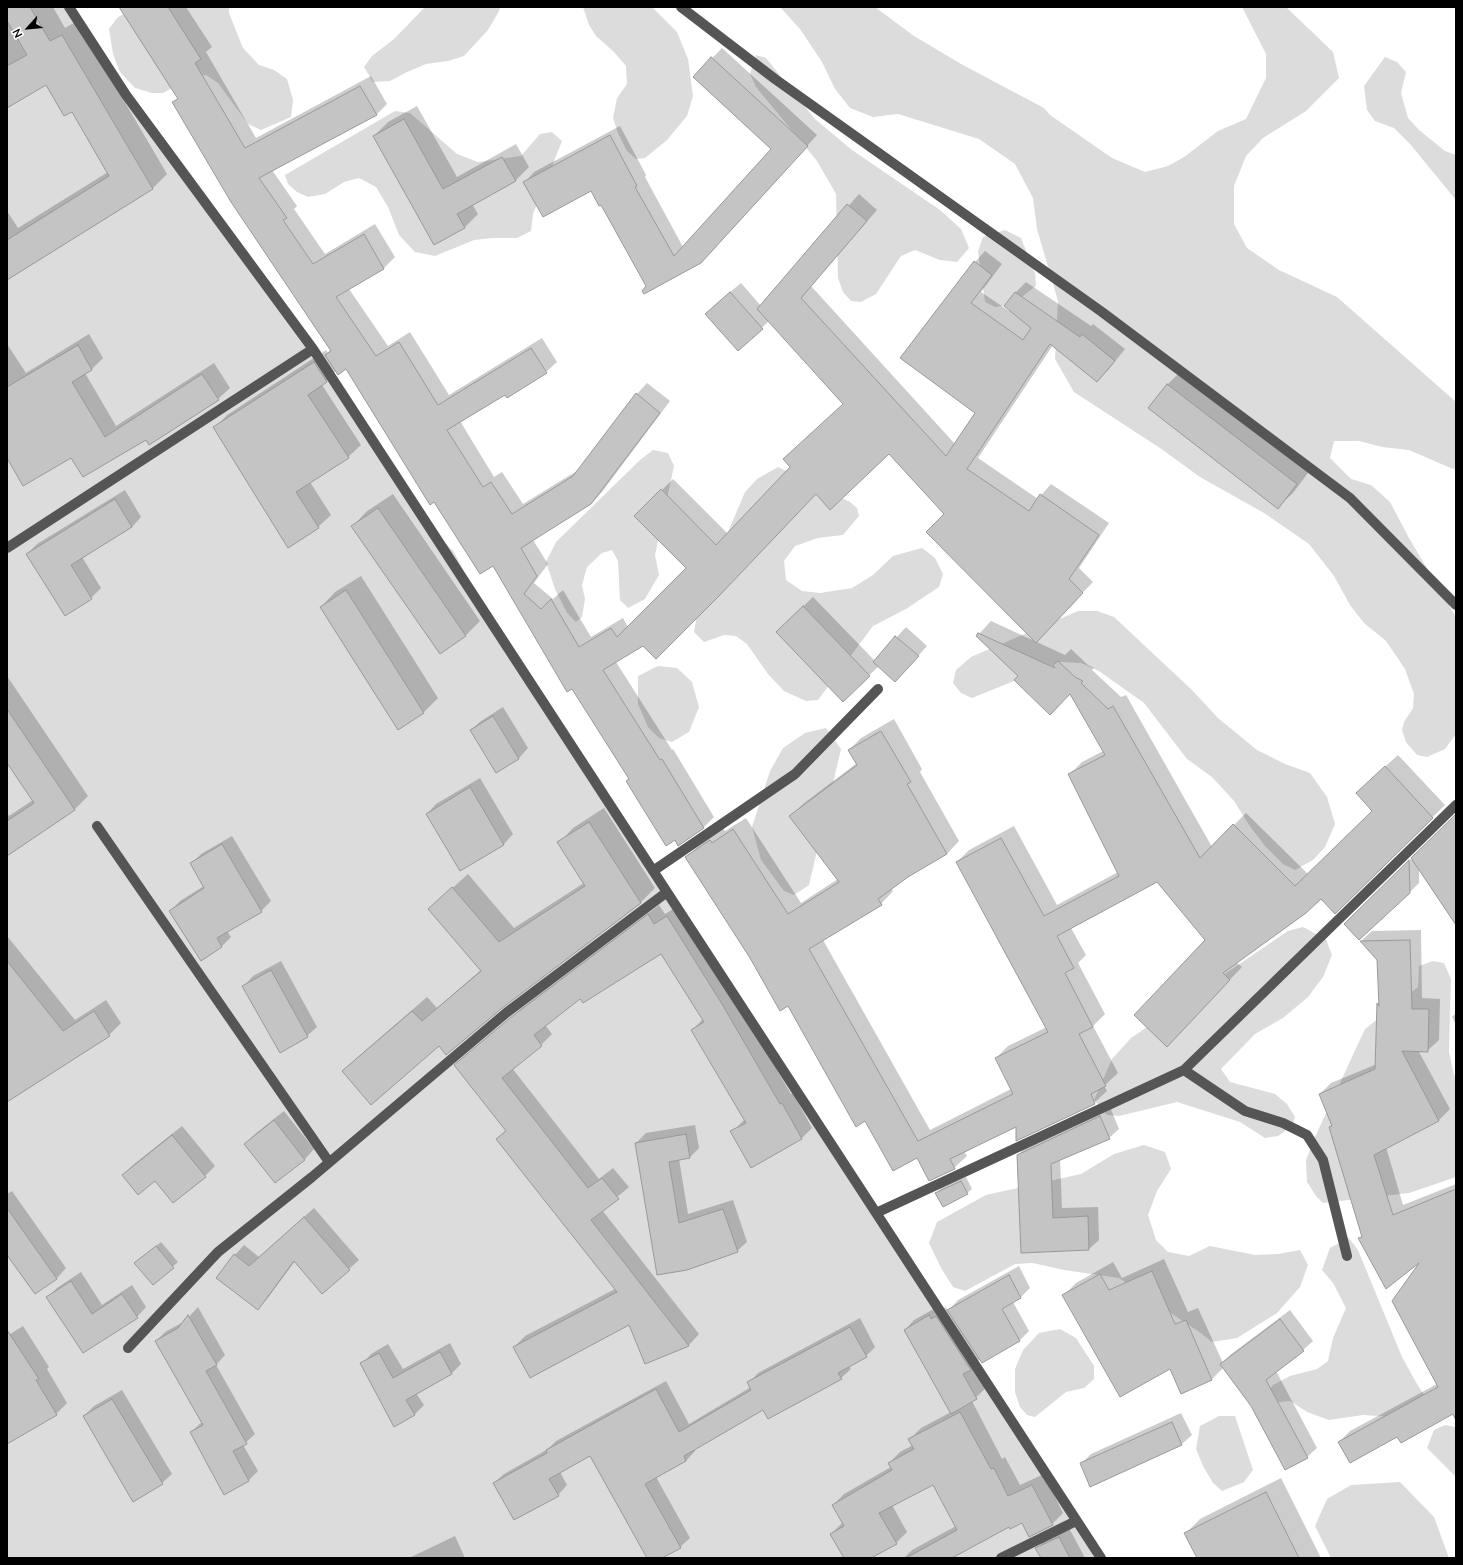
<!DOCTYPE html>
<style>
body{margin:0}
#map{position:relative;width:1463px;height:1565px;overflow:hidden;background:#fff;font-family:Mulish,sans-serif}
canvas{display:block}
.frame{position:absolute;inset:0;border:8px solid #000;pointer-events:none}
.north{position:absolute;left:8px;top:8px;width:40px;height:40px;-webkit-text-stroke:3px #fff;paint-order:stroke;rotate:243deg;font-size:11px;font-weight:700;line-height:16px;text-align:center;color:#000}
.north::after{content:'';display:block;margin:auto;width:14px;height:18px;background:#000;clip-path:polygon(50% 0,100% 100%,50% 72%,0 100%)}
</style>
<div id="map">
<canvas width="1463" height="1565"></canvas>
<div class="frame"></div>
<div class="north">N</div>
</div>
<script>
const ctx = document.querySelector('canvas').getContext('2d');
ctx.lineJoin = 'round';
function paint(path, color) { ctx.fillStyle = color; ctx.fill(path, 'evenodd'); }
const poly = rows => new Path2D(rows.map(r => 'M' + r).join(''));
function strokePath(path, color, width, dash) { ctx.strokeStyle = color; ctx.lineWidth = width; ctx.lineCap = dash ? 'butt' : 'round'; ctx.setLineDash(dash || []); ctx.stroke(path); }
const green = poly([
 [7,7,69,7,313,349,426,523,454,552,465,573,1101,1558,7,1558],
 [134,7,229,7,229,13,243,48,259,65,274,70,287,79,293,100,291,117,261,130,248,124,218,83,206,75,190,78,163,93,152,93,135,88,120,72,113,54,109,29,117,18],
 [425,7,500,7,499,11,488,30,464,56,448,61,426,64,407,72,390,81,373,82,364,67,372,56,394,39],
 [583,7,652,7,677,32,688,59,693,96,687,116,667,140,645,158,636,159,627,151,618,133,613,118,617,98,627,84,626,66,614,52,596,36,589,25],
 [780,7,875,7,914,36,961,64,1044,108,1050,115,1112,158,1145,172,1168,166,1184,157,1218,131,1246,119,1266,78,1266,54,1242,7,1286,7,1333,52,1339,78,1306,111,1263,138,1246,156,1234,186,1234,224,1247,248,1279,270,1337,297,1456,402,1456,468,1453,469,1409,450,1382,447,1359,441,1334,441,1330,458,1351,479,1371,485,1390,502,1409,538,1456,617,1456,734,1445,749,1427,757,1417,755,1406,742,1402,730,1404,722,1413,708,1414,694,1405,669,1386,641,1364,623,1350,605,1334,576,1309,544,1264,513,1200,477,1160,448,1074,392,1055,359,1058,301,1037,229,1033,198,1015,164,979,139,898,114,873,117,850,108,835,89,822,62,800,29],
 [756,55,766,58,815,119,852,150,940,210,961,229,969,248,957,262,940,260,915,250,901,256,876,294,861,302,851,301,843,292,838,278,836,194,817,161,756,87,750,74],
 [1385,57,1397,62,1406,72,1401,93,1408,118,1419,130,1445,151,1456,155,1456,200,1410,144,1394,128,1375,121,1367,110,1364,86],
 [395,111,410,113,457,154,478,162,521,156,540,134,552,132,562,141,533,214,531,231,517,238,493,238,474,240,435,256,415,252,399,235,388,207,376,187,359,178,344,182,325,194,308,197,297,192,288,184,285,175],
 [1005,230,1021,238,1035,273,1036,286,1023,296,1009,305,995,307,985,302,978,251,983,237],
 [653,450,668,453,674,466,655,555,659,575,645,599,628,608,620,600,618,561,612,550,602,553,587,567,582,585,585,599,582,617,576,622,567,613,555,589,546,562,556,542,640,460],
 [778,467,850,502,857,508,859,516,843,535,818,538,795,546,784,561,786,580,802,591,820,593,852,588,873,575,893,556,922,548,935,558,943,574,939,587,906,609,873,626,818,700,806,701,784,691,768,674,747,644,736,636,724,635,704,642,694,632,700,598,745,492,757,479],
 [1078,611,1097,611,1114,617,1192,690,1218,718,1257,750,1285,764,1310,773,1327,797,1335,824,1325,847,1313,860,1295,870,1283,864,1265,846,1249,825,1234,801,1212,777,1187,759,1144,703,1099,671,1081,663,1061,662,972,698,961,693,953,683,956,670,971,657],
 [658,666,677,668,692,682,699,707,689,732,672,742,659,738,648,727,638,704,638,676],
 [826,728,841,749,809,885,794,895,784,891,761,860,752,827,770,771,783,748,805,733],
 [1303,927,1326,939,1332,955,1323,977,1308,997,1283,1018,1255,1034,1221,1069,1230,1082,1275,1094,1287,1104,1295,1117,1292,1126,1278,1136,1265,1138,1240,1122,1177,1102,1119,1116,1107,1115,1094,1100,1112,1059,1131,1038,1288,931],
 [1433,961,1444,963,1451,979,1449,1052,1454,1075,1456,1078,1456,1177,1409,1193,1323,1203,1316,1196,1307,1182,1306,1160,1315,1137,1365,1029,1418,987,1419,966],
 [1144,1145,1165,1152,1171,1169,1157,1191,1148,1215,1156,1240,1168,1252,1189,1256,1210,1246,1255,1255,1278,1254,1300,1250,1308,1265,1300,1287,1277,1313,1237,1338,1212,1342,1202,1334,1119,1278,1064,1270,1033,1263,1015,1264,965,1291,953,1287,941,1268,929,1243,937,1222,986,1195,1081,1174,1114,1154],
 [1349,1238,1358,1250,1402,1357,1417,1384,1429,1402,1427,1419,1363,1415,1329,1420,1307,1412,1290,1401,1270,1403,1265,1395,1273,1385,1290,1376,1317,1369,1328,1361,1333,1338,1346,1308,1333,1283,1322,1270,1330,1248],
 [1060,1329,1076,1338,1094,1366,1094,1379,1084,1388,1066,1392,1035,1417,1027,1415,1020,1407,1015,1392,1015,1369,1023,1350,1039,1333],
 [1219,1416,1235,1416,1253,1470,1244,1482,1222,1491,1213,1483,1203,1466,1196,1449,1200,1426],
 [1445,1425,1456,1427,1456,1477,1427,1448,1434,1430],
 [1400,1482,1434,1517,1449,1558,1331,1558,1315,1526,1327,1499,1351,1485]
]);
const shadow = poly([
 [7,7,53,7,65,28,77,21,167,174,152,189,7,279,7,211,18,228,108,172,72,111,46,84,7,91],
 [120,7,186,7,212,47,206,52,256,138,371,76,387,104,376,115,272,170,297,206,294,209,325,254,375,224,395,257,384,268,349,289,388,346,410,332,449,395,542,338,557,362,546,372,505,394,460,421,494,477,502,472,523,504,580,469,637,394,647,383,670,401,602,492,591,504,533,540,548,564,534,583,553,599,563,590,591,637,623,618,628,627,687,568,636,516,673,479,728,534,792,467,844,403,769,321,738,350,716,304,741,283,761,306,859,194,877,210,811,286,955,444,976,413,902,358,975,262,985,251,1002,264,981,292,1009,311,1015,293,1026,282,1091,326,1093,324,1125,349,1108,370,1097,381,1053,345,978,458,1038,499,1051,484,1109,523,1079,568,1093,582,1047,630,945,514,889,452,816,493,644,645,616,662,672,750,673,749,714,817,703,828,630,779,494,565,347,367,336,371,322,385,361,445,348,457,310,482,331,515,318,527,215,428,227,415,326,350,328,353,331,349,174,102,178,98],
 [722,48,817,135,711,252,647,286,602,203,592,190,525,182,534,172,620,126,646,175,645,177,683,247,772,149,694,77],
 [417,106,457,177,516,144,529,167,515,181,472,204,478,214,464,228,374,136,388,122],
 [89,334,103,358,92,369,85,373,116,426,214,363,230,388,218,399,146,438,72,456,7,456,7,344,26,373],
 [1182,370,1311,469,1293,493,1278,507,1150,408,1168,384],
 [125,490,141,517,132,527,82,557,101,588,91,598,65,614,27,554,37,544],
 [393,494,480,621,466,635,440,653,353,526,367,511],
 [361,576,438,698,424,712,398,728,321,607,335,592],
 [813,597,875,661,906,627,927,646,905,671,879,666,843,700,777,632],
 [991,621,1065,655,1071,649,1088,665,1094,668,1092,670,1121,697,1126,695,1212,847,1246,813,1308,874,1373,810,1369,781,1398,755,1445,805,1335,913,1321,897,1236,962,1242,967,1179,1033,1207,940,1158,881,1071,928,1086,955,1078,963,1105,1014,1093,1026,1118,1073,1104,1086,1107,1091,1094,1103,1017,1125,964,1151,967,1156,954,1168,918,1157,865,1120,789,1005,751,958,687,857,699,845,723,828,725,831,746,818,801,903,838,879,791,816,803,804,857,763,849,750,861,738,894,719,922,769,920,772,959,841,947,854,907,876,891,888,893,891,881,904,823,940,930,1130,1011,1089,996,1058,1008,1046,1047,1027,957,862,969,850,1014,826,1057,905,1118,872,1070,774,1082,762,1103,751,1070,693,1019,676,979,634],
 [7,676,88,796,75,809,7,855,7,813,9,816,33,800,7,761],
 [503,707,528,748,519,758,496,772,471,730,481,721],
 [480,778,513,834,504,844,460,870,427,814,436,804],
 [604,808,655,888,640,903,439,1045,343,1071,358,1057,427,997,437,1008,481,970,429,909,468,874,514,928,584,883,559,843,573,828],
 [1456,815,1456,923,1419,867,1419,883,1409,893,1345,924],
 [232,836,271,901,261,911,227,931,231,937,222,946,170,911,180,901,204,886,191,864,201,854],
 [659,905,665,914,678,906,732,994,791,1094,793,1093,812,1128,802,1138,751,1166,732,1132,745,1119,692,1030,703,1019,662,953,580,997,545,1025,552,1034,541,1045,512,1068,599,1179,613,1168,629,1187,602,1210,699,1334,689,1345,646,1363,630,1324,514,1347,525,1336,615,1289,497,1139,506,1130,455,1066,522,1008],
 [1421,930,1422,998,1440,999,1439,1040,1428,1050,1418,1050,1450,1109,1439,1120,1386,1147,1403,1205,1456,1184,1456,1412,1398,1436,1339,1442,1350,1431,1437,1384,1423,1260,1360,1238,1362,1236,1330,1127,1333,1124,1320,1094,1331,1083,1377,1064,1378,1003,1379,1002,1378,960,1361,941,1372,931],
 [7,936,75,1020,106,1000,121,1023,109,1035,7,1102],
 [281,961,317,1027,307,1036,244,986,253,976],
 [1456,1013,1456,1024,1452,1017],
 [1110,1107,1119,1129,1109,1138,1060,1159,1062,1208,1098,1207,1099,1240,1089,1249,1022,1251,1018,1155,1028,1145],
 [284,1111,314,1149,305,1159,275,1182,245,1144,255,1134],
 [695,1125,699,1148,689,1158,679,1159,688,1214,733,1200,747,1242,737,1251,687,1269,636,1143,646,1133],
 [182,1126,215,1166,205,1176,155,1180,123,1175,133,1165],
 [966,1177,972,1189,967,1193,936,1193,941,1188],
 [12,1191,66,1268,57,1278,35,1293,7,1253,7,1194],
 [314,1208,359,1260,349,1269,295,1261,267,1299,258,1308,235,1255,244,1245,259,1257],
 [161,1242,178,1262,153,1284,140,1259],
 [1164,1259,1188,1312,1198,1308,1223,1363,1230,1355,1290,1310,1313,1341,1303,1350,1276,1371,1317,1448,1307,1457,1252,1405,1223,1368,1212,1379,1182,1392,1171,1368,1063,1296,1076,1283,1113,1262,1122,1278],
 [1019,1266,1030,1288,1020,1298,1013,1302,1029,1331,1020,1340,980,1359,973,1366,986,1388,972,1401,1002,1459,1005,1457,1020,1485,1044,1474,1063,1513,1052,1524,1022,1522,1009,1526,950,1558,904,1558,912,1550,956,1526,934,1484,892,1505,907,1532,896,1543,869,1558,843,1558,844,1557,831,1534,843,1522,833,1505,844,1494,891,1467,889,1463,900,1452,913,1445,910,1439,921,1428,951,1412,905,1330,914,1320,939,1306,941,1310,946,1307,948,1311,958,1300],
 [81,1272,102,1305,132,1285,146,1307,137,1317,83,1352,47,1298,57,1288],
 [198,1307,225,1355,216,1365,255,1434,243,1445,258,1471,249,1480,225,1493,191,1432,202,1422,156,1341,165,1332,185,1321],
 [860,1318,875,1347,866,1356,849,1366,851,1369,841,1378,763,1408,694,1449,695,1451,686,1461,656,1477,690,1538,680,1547,660,1558,649,1558,591,1455,560,1472,567,1485,558,1495,494,1483,504,1474,548,1449,556,1441,666,1381,689,1424,751,1387,749,1383,758,1373],
 [23,1326,49,1367,47,1369,67,1403,56,1414,7,1443,7,1336],
 [450,1343,461,1364,452,1373,416,1393,424,1405,414,1415,362,1364,371,1354,388,1344,403,1369],
 [122,1390,172,1474,162,1483,84,1416,94,1406],
 [1181,1413,1192,1435,1182,1444,1091,1485,1081,1464,1091,1454],
 [1281,1478,1321,1558,1198,1558,1186,1533,1200,1519],
 [1069,1528,1085,1558,1042,1558,1037,1548,1046,1539],
 [455,1536,465,1558,409,1558]
]);
const building = poly([
 [7,7,30,7,50,41,62,35,153,189,7,280,7,240,109,176,72,112,64,116,46,85,7,108,7,66,27,55,7,21,7,7],
 [119,7,168,7,201,59,195,63,245,148,360,86,377,115,259,178,287,218,283,220,313,264,364,234,384,269,336,297,376,356,399,342,438,405,531,348,547,373,507,398,505,395,447,430,483,487,491,482,512,514,573,476,636,393,660,413,591,504,521,548,537,576,524,594,541,609,551,599,579,647,611,628,617,637,686,568,634,516,661,489,716,545,790,467,783,459,843,404,757,309,847,204,867,221,801,298,946,456,975,413,900,358,974,261,992,275,971,303,1023,340,1031,328,1004,306,1015,292,1080,337,1082,334,1115,361,1097,382,1050,344,967,469,1029,511,1040,494,1099,535,1069,579,1083,593,1036,643,926,532,944,514,889,454,830,510,816,494,718,597,656,659,643,646,603,670,660,760,662,759,704,828,678,846,675,840,666,846,626,781,629,779,572,689,567,692,493,566,480,574,434,502,430,505,346,369,338,375,325,355,331,351,231,202,172,102,178,99,119,7],
 [711,57,808,146,701,263,644,294,642,291,646,286,601,205,599,206,591,191,543,217,523,182,610,135,637,186,635,187,674,256,771,149,693,77,711,57],
 [404,119,443,189,502,157,516,181,457,214,465,228,434,245,373,136,404,119],
 [730,292,763,329,738,351,705,314,730,292],
 [78,345,92,370,72,382,105,437,202,374,219,400,149,445,146,440,83,477,71,458,23,486,7,458,7,387,78,345],
 [314,362,327,382,308,395,349,458,296,492,319,528,288,548,213,427,314,362],
 [1167,384,1297,484,1278,509,1148,408,1167,384],
 [115,499,132,527,71,565,92,599,65,616,26,554,115,499],
 [378,508,466,636,440,654,351,526,378,508],
 [346,590,424,713,398,730,320,607,346,590],
 [803,606,870,676,843,702,776,632,803,606],
 [978,633,1055,668,1053,665,1058,661,1075,677,1083,681,1081,683,1108,709,1113,706,1200,858,1233,824,1295,886,1372,811,1356,793,1385,766,1433,818,1335,914,1321,899,1306,913,1223,973,1230,980,1167,1047,1134,1015,1205,940,1157,882,1057,936,1074,968,1065,973,1093,1027,1079,1034,1106,1086,1091,1094,1095,1104,1016,1141,1016,1127,950,1159,955,1169,929,1181,917,1158,893,1171,865,1121,856,1127,788,1006,780,1011,750,958,685,857,710,840,712,843,733,829,788,914,839,882,789,816,857,765,848,750,881,731,911,782,907,784,947,854,908,877,878,899,882,905,809,949,918,1141,1013,1094,995,1058,1048,1032,956,862,1001,838,1044,916,1119,876,1068,774,1105,755,1070,694,1050,715,1014,680,1018,676,976,636,978,633],
 [895,636,919,656,895,682,873,662,895,636],
 [7,709,75,810,7,856,7,821,34,803,7,763,7,709],
 [493,716,519,759,496,773,470,730,493,716],
 [470,787,504,845,460,871,426,814,470,787],
 [1456,814,1456,925,1411,858,1456,814],
 [589,822,641,903,502,1008,446,1055,439,1046,371,1105,342,1071,412,1011,422,1021,481,971,428,909,452,887,499,942,585,886,557,842,589,822],
 [222,844,262,912,217,938,222,947,201,961,169,911,204,888,190,863,222,844],
 [1409,860,1410,893,1359,940,1344,924,1409,860],
 [648,914,654,924,667,916,722,1004,780,1104,782,1103,802,1139,751,1168,730,1131,746,1123,691,1030,704,1022,661,954,583,1003,580,999,534,1035,542,1046,502,1078,588,1188,602,1178,619,1199,591,1220,689,1346,645,1364,629,1325,530,1378,513,1347,617,1292,496,1139,506,1131,454,1065,510,1018,648,914],
 [1410,940,1412,1009,1429,1009,1428,1052,1402,1051,1439,1121,1374,1155,1393,1215,1456,1189,1456,1421,1453,1414,1401,1443,1397,1437,1350,1463,1338,1442,1438,1387,1392,1301,1419,1263,1386,1289,1358,1238,1362,1237,1329,1127,1332,1126,1319,1094,1375,1069,1377,1003,1379,1006,1377,960,1360,941,1410,940],
 [7,961,63,1031,94,1011,110,1036,7,1102,7,961],
 [271,970,308,1037,280,1053,242,986,271,970],
 [1100,1116,1110,1139,1051,1164,1053,1218,1088,1216,1089,1250,1021,1253,1017,1155,1100,1116],
 [274,1120,305,1160,275,1183,244,1144,274,1120],
 [686,1134,690,1158,669,1162,679,1223,723,1209,738,1252,687,1270,657,1275,635,1143,686,1134],
 [172,1135,206,1177,173,1203,155,1181,138,1195,122,1175,172,1135],
 [961,1181,968,1194,943,1207,935,1193,961,1181],
 [7,1208,57,1279,35,1294,7,1255,7,1208],
 [304,1217,350,1270,322,1294,294,1261,258,1310,216,1278,234,1254,249,1266,304,1217],
 [156,1246,174,1268,153,1285,134,1263,156,1246],
 [1152,1271,1175,1324,1186,1320,1212,1380,1181,1394,1170,1369,1120,1397,1062,1295,1100,1274,1109,1290,1152,1271],
 [1009,1275,1021,1298,1002,1309,1020,1341,982,1363,947,1310,1009,1275],
 [71,1281,92,1314,122,1294,138,1318,83,1353,46,1297,71,1281],
 [188,1315,217,1365,206,1371,247,1444,233,1451,249,1481,224,1495,190,1432,203,1425,155,1341,178,1328,188,1315],
 [929,1315,931,1319,936,1316,971,1370,963,1374,977,1399,951,1414,904,1330,929,1315],
 [1280,1319,1304,1351,1266,1380,1308,1458,1285,1470,1251,1406,1220,1364,1280,1319],
 [850,1327,867,1357,838,1373,842,1379,768,1419,763,1410,684,1456,686,1461,645,1484,681,1548,662,1558,647,1558,590,1456,549,1479,559,1496,514,1520,493,1483,547,1453,546,1450,656,1389,679,1432,751,1390,747,1382,850,1327],
 [7,1330,39,1379,36,1380,57,1415,7,1444,7,1330],
 [440,1352,452,1374,406,1400,415,1415,394,1427,360,1363,379,1353,393,1378,440,1352],
 [112,1399,163,1484,133,1502,83,1416,112,1399],
 [960,1412,991,1469,994,1468,1008,1496,1032,1485,1053,1525,1029,1537,1022,1523,1010,1529,1009,1527,952,1558,906,1558,957,1530,933,1485,879,1513,897,1544,871,1558,844,1558,830,1534,844,1526,832,1505,892,1470,888,1463,914,1449,908,1439,960,1412],
 [1172,1422,1182,1445,1090,1487,1080,1463,1172,1422],
 [1266,1492,1299,1558,1197,1558,1184,1533,1266,1492],
 [1059,1537,1070,1558,1041,1558,1035,1548,1059,1537]
]);
const minor = poly([
 [69,7,126,95,313,349,1101,1558],
 [681,7,775,79,1102,312,1350,498,1456,605],
 [7,548,313,349],
 [97,826,329,1162],
 [653,871,795,774,878,689],
 [1184,1070,1245,1111,1283,1123,1307,1135,1323,1160,1347,1256],
 [876,1213,1184,1070,1456,805],
 [128,1348,218,1252,312,1177,506,1013,667,892],
 [1001,1558,1076,1521]
]);
paint(green, '#dcdcdc');
paint(shadow, '#0003');
paint(building, '#c4c4c4');
strokePath(building, '#999', 1);
strokePath(minor, '#555', 10);
</script>
